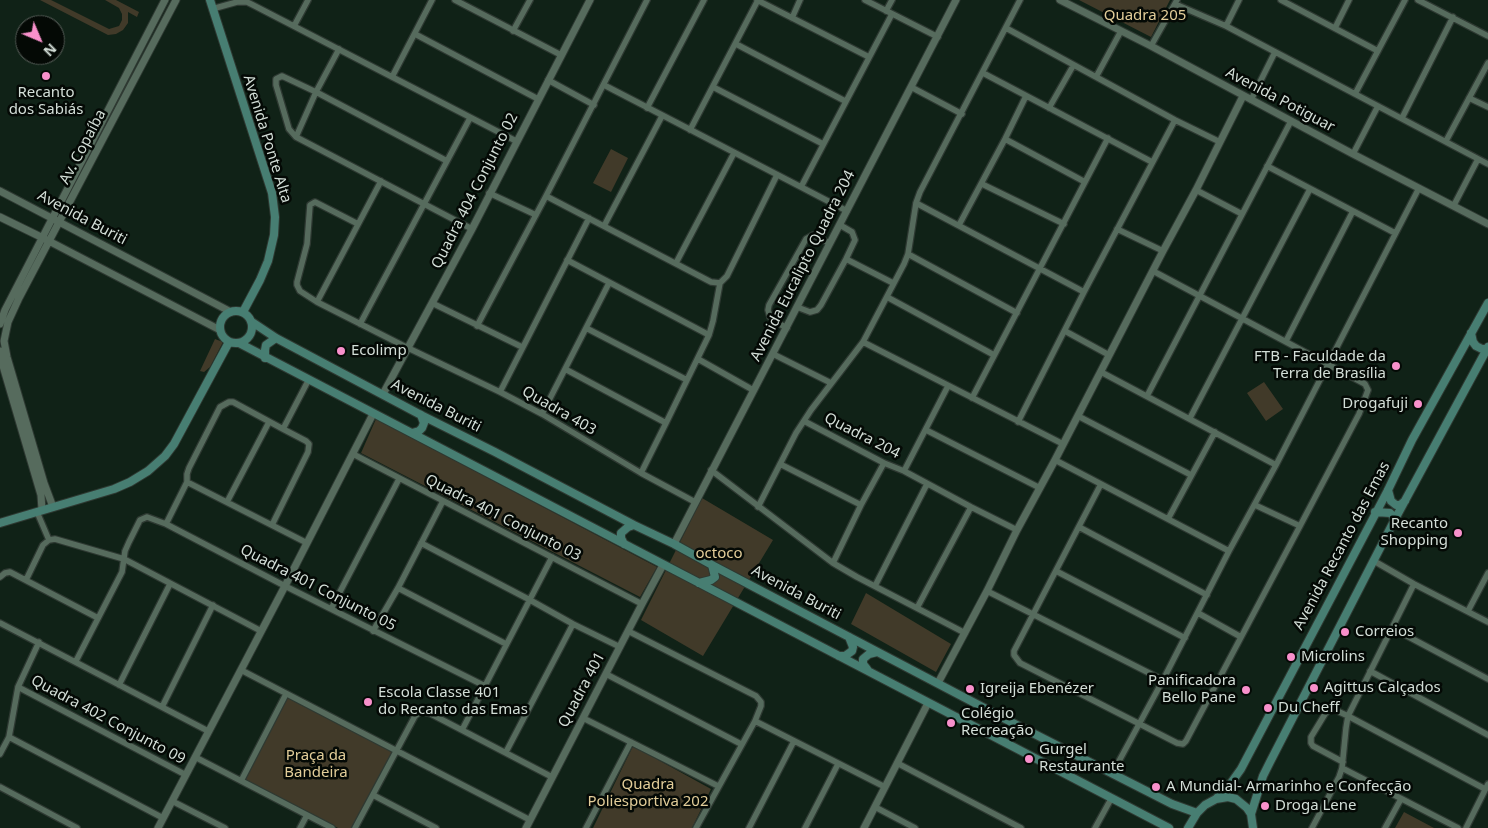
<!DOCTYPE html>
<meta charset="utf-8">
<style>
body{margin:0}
#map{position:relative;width:1488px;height:828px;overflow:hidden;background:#102217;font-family:"Noto Sans",sans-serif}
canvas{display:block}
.north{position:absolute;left:15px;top:15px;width:50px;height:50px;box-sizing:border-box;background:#040905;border:1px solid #575e59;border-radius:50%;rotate:135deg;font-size:14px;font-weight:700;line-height:20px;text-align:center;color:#d3ded7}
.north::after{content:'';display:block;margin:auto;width:18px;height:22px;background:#f890cb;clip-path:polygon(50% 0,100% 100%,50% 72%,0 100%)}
</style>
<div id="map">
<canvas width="1488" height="828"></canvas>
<div class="north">N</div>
</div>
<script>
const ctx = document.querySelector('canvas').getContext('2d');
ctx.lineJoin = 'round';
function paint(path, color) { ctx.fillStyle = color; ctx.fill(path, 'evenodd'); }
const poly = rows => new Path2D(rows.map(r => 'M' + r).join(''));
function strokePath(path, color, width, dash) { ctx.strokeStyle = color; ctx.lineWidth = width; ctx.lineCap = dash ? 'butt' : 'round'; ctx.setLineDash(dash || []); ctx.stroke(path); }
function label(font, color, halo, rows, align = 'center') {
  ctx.font = font + ' "Noto Sans",sans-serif'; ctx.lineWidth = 5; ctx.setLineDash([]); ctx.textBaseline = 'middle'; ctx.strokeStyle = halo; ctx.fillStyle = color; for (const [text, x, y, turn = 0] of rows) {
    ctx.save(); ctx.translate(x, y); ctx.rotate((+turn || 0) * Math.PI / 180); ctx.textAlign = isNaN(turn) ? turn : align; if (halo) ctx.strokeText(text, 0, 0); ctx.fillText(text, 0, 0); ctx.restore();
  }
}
const green = poly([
 [40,0,51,0,109,29,119,26,122,20,122,14,119,8,105,0,116,0,139,12,137,17,128,12,128,23,123,30,116,34,108,35],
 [1079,0,1170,0,1151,37],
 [611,149,628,158,611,192,593,183],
 [215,339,223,342,210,367,204,372,200,371],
 [1264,382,1283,409,1266,421,1247,393],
 [376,419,657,567,640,597,361,453],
 [702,498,773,540,703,656,641,620],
 [866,593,951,644,936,672,851,624],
 [287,697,393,752,352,828,338,828,244,780],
 [633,746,711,789,692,828,593,828],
 [1404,812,1434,828,1395,828]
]);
const minor = poly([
 [455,0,561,55],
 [757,0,869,57],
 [865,0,938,37],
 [1281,0,1378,51],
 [1418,0,1488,36],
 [1175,4,1226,26,1488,164],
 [212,9,237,2,247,2,253,5,516,141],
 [886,11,892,0],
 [792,18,800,0],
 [294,26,308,0],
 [1226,26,1239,0],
 [1006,28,1175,120,1220,142],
 [1335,28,1349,0],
 [513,31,530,0],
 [415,34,538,99],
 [736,44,845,101],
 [1151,46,1177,0],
 [983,73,1152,162],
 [392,77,432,0],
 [1096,77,1121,31],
 [548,80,594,105],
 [604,85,801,187,892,14],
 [713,87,823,144],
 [911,87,962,114],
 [1355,94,1405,0],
 [1469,98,1488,107],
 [1251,100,1275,52],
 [647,108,704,0],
 [1049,108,1073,66],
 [1402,118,1453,17],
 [690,130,758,0],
 [296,137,316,92,339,49],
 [1005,139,1085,182],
 [1446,141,1488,63],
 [1353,154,1378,106],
 [447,161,316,92,282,76,276,79,276,85,289,129,296,137,472,229],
 [1267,166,1395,233],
 [982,184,1064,224],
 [801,187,847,211],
 [1196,190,1242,214],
 [489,193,536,215],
 [546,196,711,282,720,283,727,276,777,175],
 [916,203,1084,292],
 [1454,205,1478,159],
 [358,224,315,202,310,205,307,244,297,282,297,285,300,291,317,302,408,348,500,392,542,414,641,473,695,502],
 [959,225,1005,139,1026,96],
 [604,226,662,116],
 [1117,229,1163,251],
 [908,254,1017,313],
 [846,259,893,283],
 [567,260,709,335],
 [676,263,734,153],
 [887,297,994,355],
 [317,302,381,181],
 [432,303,522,347],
 [797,307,810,312,817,310,821,305,846,259,855,240,852,232,840,225],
 [360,324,470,118],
 [477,326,546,196,647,0],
 [586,328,687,380],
 [787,328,774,321,770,317,768,310,769,305,806,239,813,235,829,243],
 [1065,331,1109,355],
 [1286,341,1353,211],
 [863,342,1063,444],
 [773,354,831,383],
 [698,359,753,390],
 [565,369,666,423],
 [1101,372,1276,465],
 [500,392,589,218],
 [1147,396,1291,121],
 [972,398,1108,138],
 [542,414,609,283],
 [1078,416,1191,475],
 [1190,418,1310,189],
 [804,421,884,463,904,471,948,386],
 [1018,422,1084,292,1175,120],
 [283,429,308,381],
 [926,430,1040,488],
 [353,454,642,604],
 [1055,460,1229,551],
 [780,464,861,505],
 [711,470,833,563,857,577,965,633],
 [904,471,971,507,1017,530],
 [641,473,666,423,709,335,713,321,720,283],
 [187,482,307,543],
 [1101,484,1014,651,1014,655,1020,663,1177,743,1183,744,1186,741,1300,526,1359,414,1368,390,1365,384,1153,271],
 [227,502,269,422],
 [1255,505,1300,526],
 [758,507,796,433,811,410,863,342,904,264,908,254,916,203,920,192,1020,0],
 [37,512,49,540],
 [1168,519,1215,432],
 [166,524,187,482,187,474,189,468,220,407,229,402,233,402,283,429,306,441,309,444,308,452,272,525],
 [1079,527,1207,595],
 [421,543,530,600,573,624,620,647],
 [1374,561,1414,584,1488,622],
 [833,563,861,505,884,463],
 [1056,571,1185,638],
 [0,577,5,573,10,572,98,618],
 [26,580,43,545,49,540,55,539,124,559,261,631],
 [875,586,927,484],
 [398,588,506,644],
 [987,591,1163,680],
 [917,608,971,507],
 [331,609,399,479],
 [1468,611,1488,573],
 [1198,613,1241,637],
 [0,623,208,731],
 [1392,628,1488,679],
 [373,631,398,588,443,501],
 [628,631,756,696,761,702,761,706,755,721,696,828],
 [76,661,122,572,125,551,129,542,140,520,147,517,166,524,285,586,485,686],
 [241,670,530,820],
 [1370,671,1488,735],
 [606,674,741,744],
 [119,685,170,584],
 [18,687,186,775],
 [162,707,213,605],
 [583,718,718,786],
 [755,721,885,787],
 [462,730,552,557],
 [9,737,163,818],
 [506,752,573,624],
 [0,754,9,737,18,687,39,642],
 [195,757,332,828],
 [1343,762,1313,746,1311,743,1311,737,1325,714,1329,709,1331,708,1348,716,1485,789],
 [897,763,1021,828],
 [1342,768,1458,828],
 [1112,774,1163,680,1229,551,1276,465,1419,188],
 [241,781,286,694],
 [0,787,77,828],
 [373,795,436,828],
 [172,801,225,828],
 [875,807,915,828],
 [300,828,307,815],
 [355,828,415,716,420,712,424,712,431,714,552,777],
 [586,828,631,742],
 [749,828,794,741],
 [805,828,838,764],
 [1095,828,1111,799],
 [1312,828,1339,777,1342,768,1346,728,1348,716,1414,584],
 [1385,828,1401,799],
 [1466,828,1488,784]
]);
const tertiary = poly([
 [1060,0,1151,46,1353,154,1488,224],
 [0,191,231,312],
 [0,217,43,238,220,330],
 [0,324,5,310,165,0],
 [0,351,3,366,41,495,42,510],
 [383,394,472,229,590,0],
 [53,507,44,483,7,357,4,341,8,322,19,298,176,0],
 [674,544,956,0],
 [938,683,987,591,1017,530,1055,460,1163,251,1196,190,1243,96],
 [158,828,285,586,373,414],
 [526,828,642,604,663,565],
 [864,828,928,703]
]);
const secondary = poly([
 [210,0,272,193,275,217,274,235,268,261,260,280,243,312],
 '220 327a16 16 0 1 1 32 0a16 16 0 1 1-32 0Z',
 [252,322,276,338,421,415,495,452,634,525,674,544,712,565,1011,722,1172,804,1197,813],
 [1471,333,1473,342,1476,346,1482,349,1487,349],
 [239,343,1169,828],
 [265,358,265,350,266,345,276,338],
 [412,433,419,431,422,428,424,423,421,415],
 [1388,490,1391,501,1396,505,1400,505,1405,501],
 [1375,512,1390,513,1393,516,1394,521],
 [0,523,114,489,130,482,148,471,165,456,174,444,229,342],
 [624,544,621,538,621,533,628,527,634,525],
 [699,583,711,580,715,577,712,565],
 [839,656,845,656,852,651,853,647,849,637],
 [867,669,863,664,863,659,869,654,877,652],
 [1216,799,1231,783,1241,769,1388,490,1412,440,1488,303],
 [1251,814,1263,776,1270,762,1394,521,1488,347],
 [1188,828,1197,813,1205,805,1216,799,1228,797,1236,799,1247,808,1251,814,1253,828]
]);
const markers = [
 [46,76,5,"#f890cb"],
 [341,351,5,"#f890cb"],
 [1396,366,5,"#f890cb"],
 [1418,404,5,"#f890cb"],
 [1458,533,5,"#f890cb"],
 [1345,632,5,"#f890cb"],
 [1291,657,5,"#f890cb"],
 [1314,688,5,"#f890cb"],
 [970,689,5,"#f890cb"],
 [1246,690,5,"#f890cb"],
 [368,702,5,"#f890cb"],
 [1268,708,5,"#f890cb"],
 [951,723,5,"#f890cb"],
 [1029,759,5,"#f890cb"],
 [1156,787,5,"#f890cb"],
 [1265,806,5,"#f890cb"]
];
const parkNames = [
 ["Quadra 205",1145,16],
 ["octoco",719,554],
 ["Praça da",316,756],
 ["Bandeira",316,773],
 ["Quadra",648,785],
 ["Poliesportiva 202",648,802]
];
const poiNames = [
 ["Recanto",46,93,"center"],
 ["dos Sabiás",46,110,"center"],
 ["Ecolimp",351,351],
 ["FTB - Faculdade da",1386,357,"right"],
 ["Terra de Brasília",1386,374,"right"],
 ["Drogafuji",1408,404,"right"],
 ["Recanto",1448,524,"right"],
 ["Shopping",1448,541,"right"],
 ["Correios",1355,632],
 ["Microlins",1301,657],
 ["Panificadora",1236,681,"right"],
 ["Bello Pane",1236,698,"right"],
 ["Agittus Calçados",1324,688],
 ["Igreija Ebenézer",980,689],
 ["Escola Classe 401",378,693],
 ["do Recanto das Emas",378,710],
 ["Du Cheff",1278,708],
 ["Colégio",961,714],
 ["Recreação",961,731],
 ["Gurgel",1039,750],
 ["Restaurante",1039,767],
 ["A Mundial- Armarinho e Confecção",1166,787],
 ["Droga Lene",1275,806]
];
const streetNames = [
 ["Avenida Potiguar",1280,100,28],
 ["Avenida Ponte Alta",267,139,73],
 ["Av. Copaíba",83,147,-62],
 ["Quadra 404 Conjunto 02",475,191,-63],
 ["Avenida Buriti",82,218,28],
 ["Avenida Eucalipto Quadra 204",803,266,-63],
 ["Avenida Buriti",436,406,27],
 ["Quadra 403",559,411,30],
 ["Quadra 204",862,436,27],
 ["Quadra 401 Conjunto 03",503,518,27],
 ["Avenida Recanto das Emas",1342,546,-62],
 ["Quadra 401 Conjunto 05",318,588,27],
 ["Avenida Buriti",796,593,28],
 ["Quadra 401",582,690,-62],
 ["Quadra 402 Conjunto 09",108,720,28]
];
paint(green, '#413a29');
strokePath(minor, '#2e3932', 8);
strokePath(tertiary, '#2e3932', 9);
strokePath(secondary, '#2e3932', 10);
strokePath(minor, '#566b5d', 5.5);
strokePath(tertiary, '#566b5d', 7);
strokePath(secondary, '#477e72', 8);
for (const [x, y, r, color] of markers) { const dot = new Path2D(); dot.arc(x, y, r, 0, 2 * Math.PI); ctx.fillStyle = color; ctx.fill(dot); strokePath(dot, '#040905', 2); }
label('15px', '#e2cd99', '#040905', parkNames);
label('15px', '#d3ded7', '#040905', poiNames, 'left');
label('15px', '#d3ded7', '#040905', streetNames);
</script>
